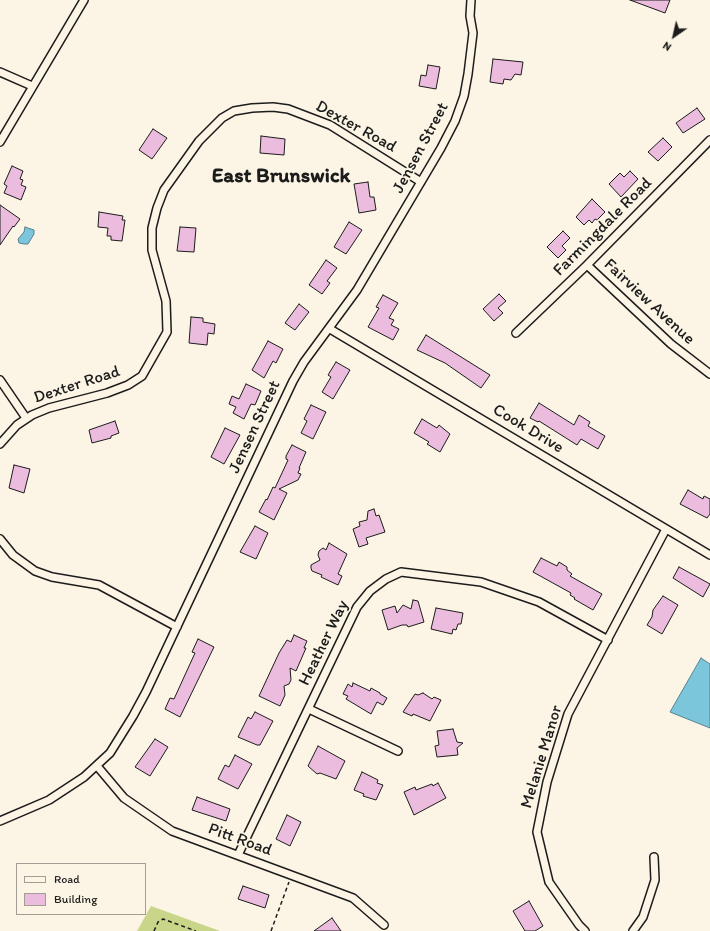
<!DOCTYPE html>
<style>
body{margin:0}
#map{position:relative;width:710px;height:931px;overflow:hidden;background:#fcf5e5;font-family:Itim,sans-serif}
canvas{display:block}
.legend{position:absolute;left:16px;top:863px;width:130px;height:52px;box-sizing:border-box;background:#fcf5e5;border:1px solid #a29e95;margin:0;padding:5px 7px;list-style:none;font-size:12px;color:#1c1c1c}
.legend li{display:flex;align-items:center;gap:8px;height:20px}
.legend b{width:20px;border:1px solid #a29e95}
.north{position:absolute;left:654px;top:16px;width:40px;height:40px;-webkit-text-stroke:3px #fcf5e5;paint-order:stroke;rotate:214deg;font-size:11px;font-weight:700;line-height:16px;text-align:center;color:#1c1c1c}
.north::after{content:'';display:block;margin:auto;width:14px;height:18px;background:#1c1c1c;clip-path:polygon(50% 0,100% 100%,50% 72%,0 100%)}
</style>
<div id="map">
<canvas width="710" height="931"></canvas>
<ul class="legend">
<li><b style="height:5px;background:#fcf5e5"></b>Road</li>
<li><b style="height:11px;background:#ebbcdd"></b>Building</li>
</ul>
<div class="north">N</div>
</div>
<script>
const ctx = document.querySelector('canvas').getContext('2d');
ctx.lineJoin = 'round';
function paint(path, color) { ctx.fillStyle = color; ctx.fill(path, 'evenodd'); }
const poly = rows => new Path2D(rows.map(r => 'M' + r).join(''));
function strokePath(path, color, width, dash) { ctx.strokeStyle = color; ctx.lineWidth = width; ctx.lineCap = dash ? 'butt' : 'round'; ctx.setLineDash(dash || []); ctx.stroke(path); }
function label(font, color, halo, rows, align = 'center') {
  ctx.font = font + ' Itim,sans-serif'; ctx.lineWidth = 3.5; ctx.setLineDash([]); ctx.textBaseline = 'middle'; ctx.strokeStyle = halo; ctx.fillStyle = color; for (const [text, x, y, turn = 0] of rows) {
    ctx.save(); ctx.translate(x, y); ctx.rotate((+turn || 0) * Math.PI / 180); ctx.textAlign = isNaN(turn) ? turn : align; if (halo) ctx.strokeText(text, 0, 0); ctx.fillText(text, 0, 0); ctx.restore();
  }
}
const green = poly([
 [151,906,220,931,137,931]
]);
const water = poly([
 [25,227,34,230,34,234,28,244,24,244,19,243,18,239,24,232,25,227],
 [701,658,710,664,710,728,670,712,701,658]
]);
const building = poly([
 [630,0,670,0,665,13,630,0],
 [493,59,523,62,521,75,515,74,511,80,504,79,503,84,490,82,493,59],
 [428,65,440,67,436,89,419,86,421,75,426,76,428,65],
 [697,108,705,119,683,133,676,123,697,108],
 [153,129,167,138,152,159,139,150,153,129],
 [261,136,285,139,284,155,260,153,261,136],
 [663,138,672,147,658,161,648,152,663,138],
 [12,166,23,171,20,179,23,180,21,185,26,187,21,200,4,193,7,186,4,184,12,166],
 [630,171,638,179,621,197,609,184,620,173,624,177,630,171],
 [368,182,370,197,374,197,376,210,359,213,354,184,368,182],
 [592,199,605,212,597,220,595,219,592,223,589,220,584,225,576,217,592,199],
 [0,205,20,219,14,227,13,226,0,245,0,205],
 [99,212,123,216,122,220,125,220,122,241,111,240,111,236,107,236,108,228,98,227,99,212],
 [349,222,362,230,346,254,334,247,349,222],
 [180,227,196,228,194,252,177,251,180,227],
 [563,231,570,238,562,246,566,250,558,258,547,247,563,231],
 [326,260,337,268,327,281,330,283,322,294,309,285,326,260],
 [499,294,506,301,498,308,503,313,494,321,483,309,499,294],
 [383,295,398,303,389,318,394,320,391,325,399,329,393,340,368,327,379,308,376,307,383,295],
 [299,304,309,312,295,330,285,323,299,304],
 [191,317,203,318,203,322,215,324,214,334,208,333,207,345,189,343,191,317],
 [426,335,490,375,481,388,445,363,417,350,426,335],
 [268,341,283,349,276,363,273,361,264,378,252,370,268,341],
 [336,362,350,370,333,399,322,392,331,377,328,375,336,362],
 [246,384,261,391,255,405,251,404,244,419,233,413,236,407,229,404,232,396,239,399,246,384],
 [539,403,574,425,579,415,590,422,588,426,605,436,598,449,581,439,577,445,539,421,538,422,530,418,539,403],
 [311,405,326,412,313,439,301,433,307,421,304,419,311,405],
 [422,419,437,428,439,425,450,434,440,452,427,444,429,442,414,433,422,419],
 [115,421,119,433,111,436,111,438,92,443,89,430,115,421],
 [225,428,240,435,224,464,211,457,225,428],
 [292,445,306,452,299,468,300,468,298,473,301,474,298,480,279,489,287,493,274,520,259,512,266,499,267,500,273,487,275,488,288,460,286,459,286,456,292,445],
 [14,465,30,469,24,493,9,488,14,465],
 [688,490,703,499,704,496,710,499,710,514,707,518,680,504,688,490],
 [374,509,376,516,379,515,385,532,366,538,368,544,359,547,353,529,360,526,359,522,367,520,368,511,374,509],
 [255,526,268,533,256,559,240,552,255,526],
 [329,543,347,554,338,574,342,576,338,585,321,577,322,575,312,571,311,568,311,565,320,560,318,555,319,551,323,548,326,550,329,543],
 [541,558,557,566,559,562,567,567,567,570,572,574,570,576,602,594,593,610,574,599,575,598,570,595,571,593,533,572,541,558],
 [679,567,710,584,703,597,673,578,679,567],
 [663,596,678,605,662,634,647,625,652,617,653,610,663,596],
 [413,600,418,601,424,622,408,627,407,625,402,625,388,630,382,610,395,606,397,613,403,605,411,609,413,600],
 [436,608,463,613,461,624,458,624,456,630,453,629,452,634,431,629,436,608],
 [294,635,307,641,304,648,306,648,296,671,290,668,291,680,289,684,284,686,285,695,280,706,259,696,279,653,287,640,291,642,294,635],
 [198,639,214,647,180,717,165,709,170,698,174,699,195,653,192,652,198,639],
 [353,683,370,691,371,688,380,693,380,694,387,698,383,705,377,702,371,714,346,699,348,696,343,694,348,684,352,687,353,683],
 [423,693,432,699,434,697,441,700,430,721,413,714,412,716,403,712,415,694,418,695,423,693],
 [255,712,273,721,260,745,257,745,238,737,248,717,251,719,255,712],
 [453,729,457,742,463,743,457,748,458,755,437,757,435,746,439,745,437,731,453,729],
 [155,739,168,747,150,776,135,767,155,739],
 [318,746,345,761,336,779,320,773,317,774,308,766,318,746],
 [235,755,252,764,238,789,218,779,225,765,229,767,235,755],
 [362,772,378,780,377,783,383,785,376,800,363,796,364,794,354,790,362,772],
 [438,783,446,798,414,815,404,792,415,787,416,790,432,784,433,786,438,783],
 [197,797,230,809,226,821,192,810,197,797],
 [287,815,301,822,290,846,276,839,287,815],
 [243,886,269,895,265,908,238,899,243,886],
 [529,901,543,926,535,931,525,931,513,911,529,901],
 [332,918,341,931,314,931,332,918]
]);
const path = poly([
 [154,931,158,922,163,919,196,931],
 [271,931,289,882]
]);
const street = poly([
 [0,72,32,86],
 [0,142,84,0],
 [587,265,671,344,710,374],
 [330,329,710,555],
 [516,333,587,265,710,140],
 [0,380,26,418],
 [0,444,17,425,32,415,49,408,107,393,128,385,142,376,167,332,166,301,152,250,152,228,157,208,164,190,199,141,222,118,234,111,252,108,273,107,288,109,330,125,421,182],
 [0,539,13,555,35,571,52,577,99,585,177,627],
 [309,709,398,751],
 [97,766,124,798,172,831,353,898,384,925],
 [0,821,49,800,84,777,110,753,133,716,146,692,293,381,304,362,357,290,441,148,455,121,464,96,468,74,473,33,470,16,471,0],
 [238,855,357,607,370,591,386,579,401,572,481,582,539,602,608,640],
 [585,931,579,925,549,882,537,832,547,782,568,714,666,529],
 [633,931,643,917,655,880,654,857]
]);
const streetNames = [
 ["Dexter Road",356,127,29],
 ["Jensen Street",421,148,-62],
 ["Farmingdale Road",603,227,-45],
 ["Fairview Avenue",649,302,43],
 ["Dexter Road",77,385,-18],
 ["Jensen Street",255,427,-65],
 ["Cook Drive",528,429,31],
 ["Heather Way",324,643,-64],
 ["Melanie Manor",542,757,-73],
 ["Pitt Road",240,840,20]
];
const districtNames = [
 ["East Brunswick",281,177]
];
paint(green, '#c9d588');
paint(water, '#7cc6dc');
strokePath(water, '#56828f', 1);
paint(building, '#ebbcdd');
strokePath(building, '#1c1c1c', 1);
strokePath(street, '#1c1c1c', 10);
strokePath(path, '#1c1c1c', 1.5, [4, 3]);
strokePath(street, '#fcf5e5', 7);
label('17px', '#1c1c1c', '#fcf5e5', streetNames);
label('bold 21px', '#1c1c1c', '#fcf5e5', districtNames);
</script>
